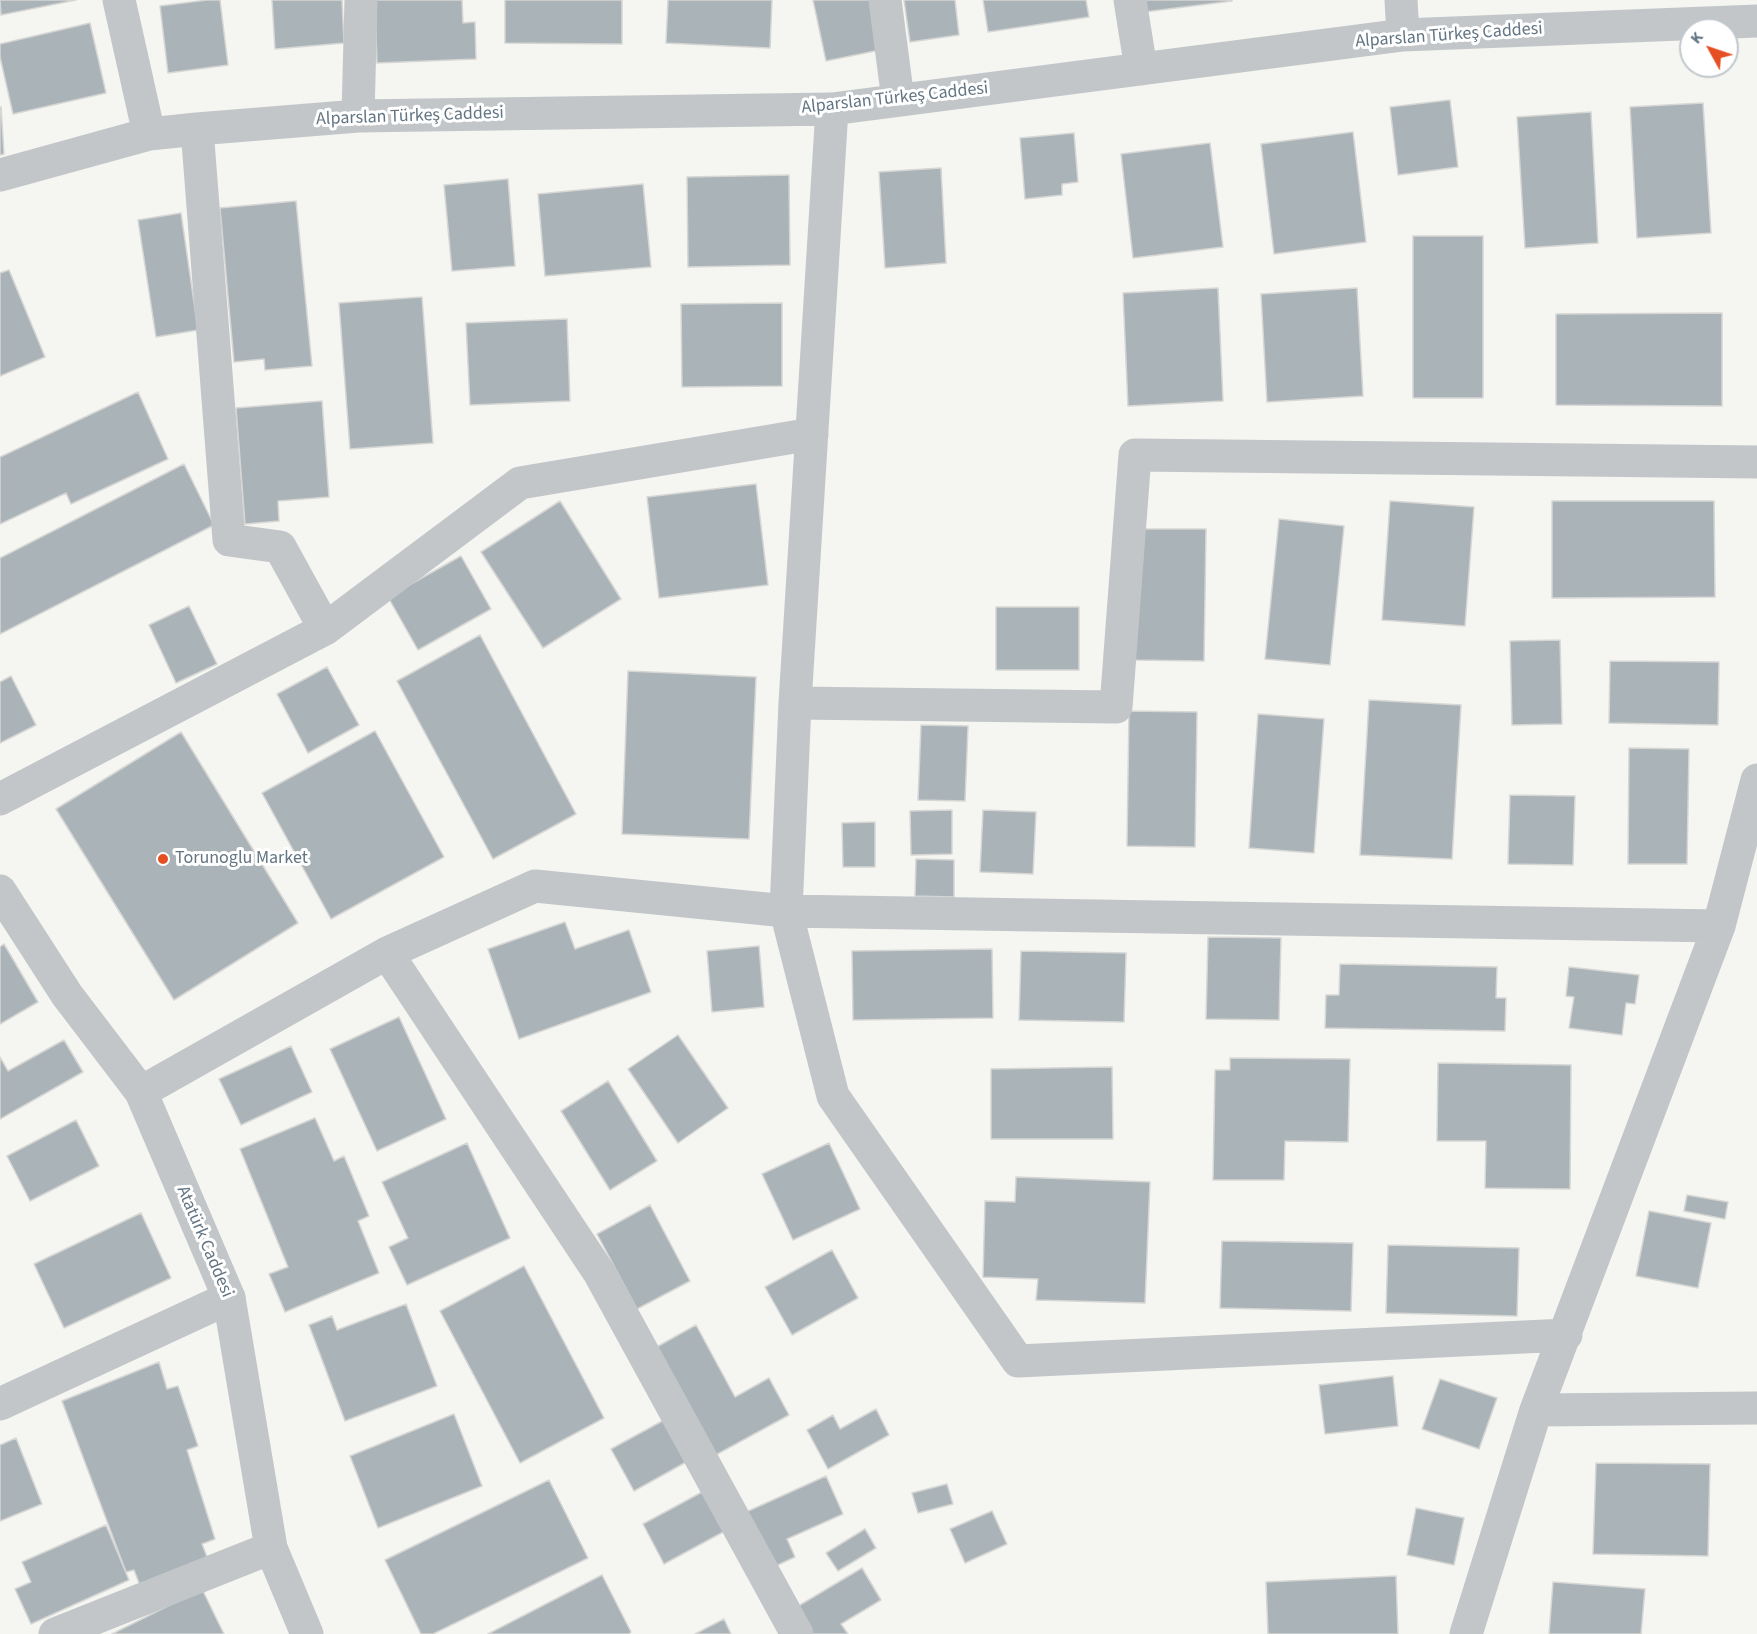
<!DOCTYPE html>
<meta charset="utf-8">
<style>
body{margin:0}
#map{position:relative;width:1757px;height:1634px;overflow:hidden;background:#f5f5f1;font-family:"Source Sans 3",sans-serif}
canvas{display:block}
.north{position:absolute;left:1679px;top:18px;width:60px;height:60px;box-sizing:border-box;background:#fff;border:2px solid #c1c8cd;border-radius:50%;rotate:310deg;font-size:16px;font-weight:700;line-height:24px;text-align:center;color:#637583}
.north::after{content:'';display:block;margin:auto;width:21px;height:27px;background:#e54f21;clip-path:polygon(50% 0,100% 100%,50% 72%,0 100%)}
</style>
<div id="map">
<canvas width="1757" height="1634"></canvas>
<div class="north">K</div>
</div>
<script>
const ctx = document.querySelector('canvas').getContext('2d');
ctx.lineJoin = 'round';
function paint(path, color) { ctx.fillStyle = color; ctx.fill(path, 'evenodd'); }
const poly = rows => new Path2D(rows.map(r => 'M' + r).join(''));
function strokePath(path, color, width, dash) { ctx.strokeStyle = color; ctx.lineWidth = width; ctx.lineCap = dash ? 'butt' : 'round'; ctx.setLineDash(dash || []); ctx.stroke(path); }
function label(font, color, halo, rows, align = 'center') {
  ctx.font = font + ' "Source Sans 3",sans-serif'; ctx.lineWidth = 6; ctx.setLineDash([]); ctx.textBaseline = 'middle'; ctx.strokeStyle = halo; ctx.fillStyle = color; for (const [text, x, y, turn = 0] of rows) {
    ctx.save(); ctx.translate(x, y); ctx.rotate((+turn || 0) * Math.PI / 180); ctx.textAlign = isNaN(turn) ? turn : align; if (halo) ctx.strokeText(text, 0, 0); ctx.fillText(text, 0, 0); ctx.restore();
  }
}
const building = poly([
 [0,0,76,0,1,15,0,0],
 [207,0,220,0,228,65,168,73,160,6,207,0],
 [272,0,342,0,344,43,275,49,272,0],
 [375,0,462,0,463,23,475,22,476,59,377,63,375,0],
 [505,0,622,0,622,44,505,43,505,0],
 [668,0,772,0,770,48,666,43,668,0],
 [813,0,870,0,880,50,826,61,813,0],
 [904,0,955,0,959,35,910,42,904,0],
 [983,0,1086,0,1089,17,988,32,983,0],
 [1143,0,1232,0,1232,1,1144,12,1143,0],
 [90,23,106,93,13,114,0,57,0,44,90,23],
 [1450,100,1458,167,1398,175,1390,107,1450,100],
 [1703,103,1711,233,1637,238,1630,107,1703,103],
 [1,107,4,154,0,155,0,107,1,107],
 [1591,112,1598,243,1525,248,1517,117,1591,112],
 [1353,132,1366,242,1274,254,1261,144,1353,132],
 [1074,133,1078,182,1062,184,1062,195,1025,199,1020,138,1074,133],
 [1210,143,1223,247,1133,258,1121,154,1210,143],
 [941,168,946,263,885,268,879,172,941,168],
 [789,175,790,265,688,267,687,177,789,175],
 [508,179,515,266,452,271,444,185,508,179],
 [643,184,651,267,545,276,538,194,643,184],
 [296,201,312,366,265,370,264,359,234,362,220,208,296,201],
 [181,213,198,330,156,337,138,220,181,213],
 [1413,236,1483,236,1483,398,1413,398,1413,236],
 [9,270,45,357,0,376,0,273,9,270],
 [1218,288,1223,401,1128,406,1123,293,1218,288],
 [1357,288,1363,396,1267,402,1261,294,1357,288],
 [422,297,433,443,350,449,339,303,422,297],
 [782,303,782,386,682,387,681,304,782,303],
 [1722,313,1722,406,1556,405,1556,314,1722,313],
 [567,319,570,401,470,405,466,323,567,319],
 [138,392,168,459,71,504,66,493,0,524,0,457,138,392],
 [322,401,329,497,278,501,279,521,245,524,236,408,322,401],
 [184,464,214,525,0,634,0,558,184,464],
 [756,484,768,585,659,598,647,497,756,484],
 [560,501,621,599,543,648,481,552,560,501],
 [1390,501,1474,507,1465,626,1382,620,1390,501],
 [1552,501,1714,501,1715,597,1552,598,1552,501],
 [1279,519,1344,526,1330,665,1265,659,1279,519],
 [1138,529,1206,529,1204,661,1135,660,1138,529],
 [461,556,491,609,418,650,388,597,461,556],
 [189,606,217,664,176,683,149,625,189,606],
 [996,607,1079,607,1079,670,996,670,996,607],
 [480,635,576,814,493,859,397,681,480,635],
 [1560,640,1562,724,1512,725,1510,641,1560,640],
 [1610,661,1719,662,1718,725,1609,723,1610,661],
 [327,667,359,725,308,753,277,694,327,667],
 [628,671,756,677,749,839,622,834,628,671],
 [11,676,36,725,0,743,0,682,11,676],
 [1369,700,1461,705,1452,859,1360,855,1369,700],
 [1129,711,1197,712,1195,847,1127,846,1129,711],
 [1258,714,1324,719,1314,853,1249,848,1258,714],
 [921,725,968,726,965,801,918,800,921,725],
 [375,731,444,857,331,919,262,793,375,731],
 [181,732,298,923,174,1000,56,809,181,732],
 [1629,748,1689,749,1687,864,1628,864,1629,748],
 [1510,795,1575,796,1573,865,1508,864,1510,795],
 [952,810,952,854,911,855,910,811,952,810],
 [983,810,1036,812,1033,874,980,872,983,810],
 [875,822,875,867,843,867,842,823,875,822],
 [916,859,954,860,954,897,915,896,916,859],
 [565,922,575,949,629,930,651,992,519,1039,488,949,565,922],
 [1208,937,1281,938,1279,1020,1206,1019,1208,937],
 [4,944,38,1002,0,1024,0,947,4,944],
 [759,946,764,1007,712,1012,707,951,759,946],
 [992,949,993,1018,853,1020,852,951,992,949],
 [1021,951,1126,953,1124,1022,1019,1020,1021,951],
 [1340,964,1497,967,1496,998,1506,998,1505,1031,1325,1028,1326,995,1339,995,1340,964],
 [1569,967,1639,975,1635,1004,1626,1003,1622,1035,1569,1028,1574,997,1566,996,1569,967],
 [399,1017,446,1119,377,1151,330,1049,399,1017],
 [678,1035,728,1108,678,1143,628,1069,678,1035],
 [64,1040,83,1072,0,1119,0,1057,8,1071,64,1040],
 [291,1046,312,1092,241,1125,219,1079,291,1046],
 [1230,1058,1350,1059,1348,1142,1285,1141,1284,1180,1213,1180,1215,1070,1230,1070,1230,1058],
 [1438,1063,1571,1065,1570,1189,1485,1188,1486,1141,1437,1141,1438,1063],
 [1112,1067,1113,1139,991,1139,991,1069,1112,1067],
 [608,1081,657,1161,610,1190,561,1111,608,1081],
 [315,1118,334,1161,344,1156,369,1216,358,1221,379,1273,285,1312,269,1274,288,1267,240,1149,315,1118],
 [76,1120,99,1166,30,1201,7,1156,76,1120],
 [467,1143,510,1238,407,1285,389,1247,408,1238,382,1182,467,1143],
 [829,1143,860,1209,793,1240,762,1174,829,1143],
 [1016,1177,1150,1182,1145,1303,1036,1300,1038,1279,983,1277,985,1201,1015,1202,1016,1177],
 [1687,1195,1728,1202,1725,1219,1684,1211,1687,1195],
 [650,1205,690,1281,637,1309,597,1234,650,1205],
 [1649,1211,1711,1223,1698,1288,1636,1276,1649,1211],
 [141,1213,171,1278,64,1328,34,1264,141,1213],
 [1222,1241,1353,1243,1351,1311,1220,1308,1222,1241],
 [1388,1245,1519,1248,1517,1316,1386,1313,1388,1245],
 [832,1250,858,1298,792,1335,765,1287,832,1250],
 [524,1266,604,1418,520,1463,440,1311,524,1266],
 [406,1304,437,1386,345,1421,309,1325,332,1316,337,1330,406,1304],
 [696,1325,735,1397,769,1378,789,1415,712,1457,653,1349,696,1325],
 [159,1362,167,1389,178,1386,198,1446,187,1450,215,1539,202,1544,211,1567,143,1593,134,1570,126,1572,62,1401,159,1362],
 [1393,1376,1398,1426,1325,1434,1319,1385,1393,1376],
 [1440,1379,1497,1398,1479,1449,1422,1429,1440,1379],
 [876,1409,889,1435,828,1469,807,1430,833,1415,840,1429,876,1409],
 [454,1414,482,1486,378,1528,350,1456,454,1414],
 [666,1419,688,1461,634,1491,611,1449,666,1419],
 [16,1438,42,1504,0,1521,0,1445,16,1438],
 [1596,1463,1710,1464,1708,1556,1593,1554,1596,1463],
 [826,1476,843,1514,787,1539,795,1557,769,1569,744,1513,826,1476],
 [549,1480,588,1558,433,1634,421,1634,385,1560,549,1480],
 [947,1484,953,1504,918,1513,912,1493,947,1484],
 [704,1491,725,1531,664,1564,643,1524,704,1491],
 [1416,1508,1464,1518,1454,1565,1407,1555,1416,1508],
 [992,1511,1007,1544,965,1563,950,1529,992,1511],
 [106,1525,129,1580,31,1624,15,1589,31,1582,22,1562,106,1525],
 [865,1529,876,1548,838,1571,826,1553,865,1529],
 [862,1568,881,1600,841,1624,848,1634,810,1634,795,1608,862,1568],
 [602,1575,631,1632,629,1634,488,1634,602,1575],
 [1396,1576,1398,1634,1268,1634,1266,1582,1396,1576],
 [1553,1582,1645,1589,1641,1634,1549,1634,1553,1582],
 [202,1589,224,1634,112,1634,202,1589],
 [724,1619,731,1634,695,1634,724,1619]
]);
const minor = poly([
 [119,0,149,134],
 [885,0,898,100],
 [1130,0,1141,69],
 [1401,0,1403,35],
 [832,109,795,703,786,911,833,1096,1018,1361,1566,1335],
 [358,116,361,0],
 [197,129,229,540,280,547,325,629],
 [0,175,149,134,197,129,358,116,832,109,1403,35,1757,21],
 [795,703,1116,707,1135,455,1757,462],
 [0,799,325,629,520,483,812,434],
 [387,953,600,1274,797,1634],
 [141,1092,387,953,535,886,786,911,1719,926],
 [0,1404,229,1298],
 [1536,1410,1757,1408],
 [55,1634,271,1548],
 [1466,1634,1536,1410,1719,926,1757,780]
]);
const tertiary = poly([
 [0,891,67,995,141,1092,229,1298,271,1548,307,1634]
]);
const markers = [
 [163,859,6,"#e54f21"]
];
const streetNames = [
 ["Alparslan Türkeş Caddesi",1449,36,-4],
 ["Alparslan Türkeş Caddesi",895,99,-6],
 ["Alparslan Türkeş Caddesi",410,117,-2],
 ["Atatürk Caddesi",204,1242,67]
];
const poiNames = [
 ["Torunoglu Market",175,859]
];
paint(building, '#aab3b8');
strokePath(building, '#d6d6d4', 1.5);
strokePath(minor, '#c2c6c9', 33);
strokePath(tertiary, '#c2c6c9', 33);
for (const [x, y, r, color] of markers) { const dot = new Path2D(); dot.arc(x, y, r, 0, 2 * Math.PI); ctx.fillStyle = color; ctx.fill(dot); strokePath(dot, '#fff', 2); }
label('18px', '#637583', '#fff', streetNames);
label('18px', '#637583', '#fff', poiNames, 'left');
</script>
